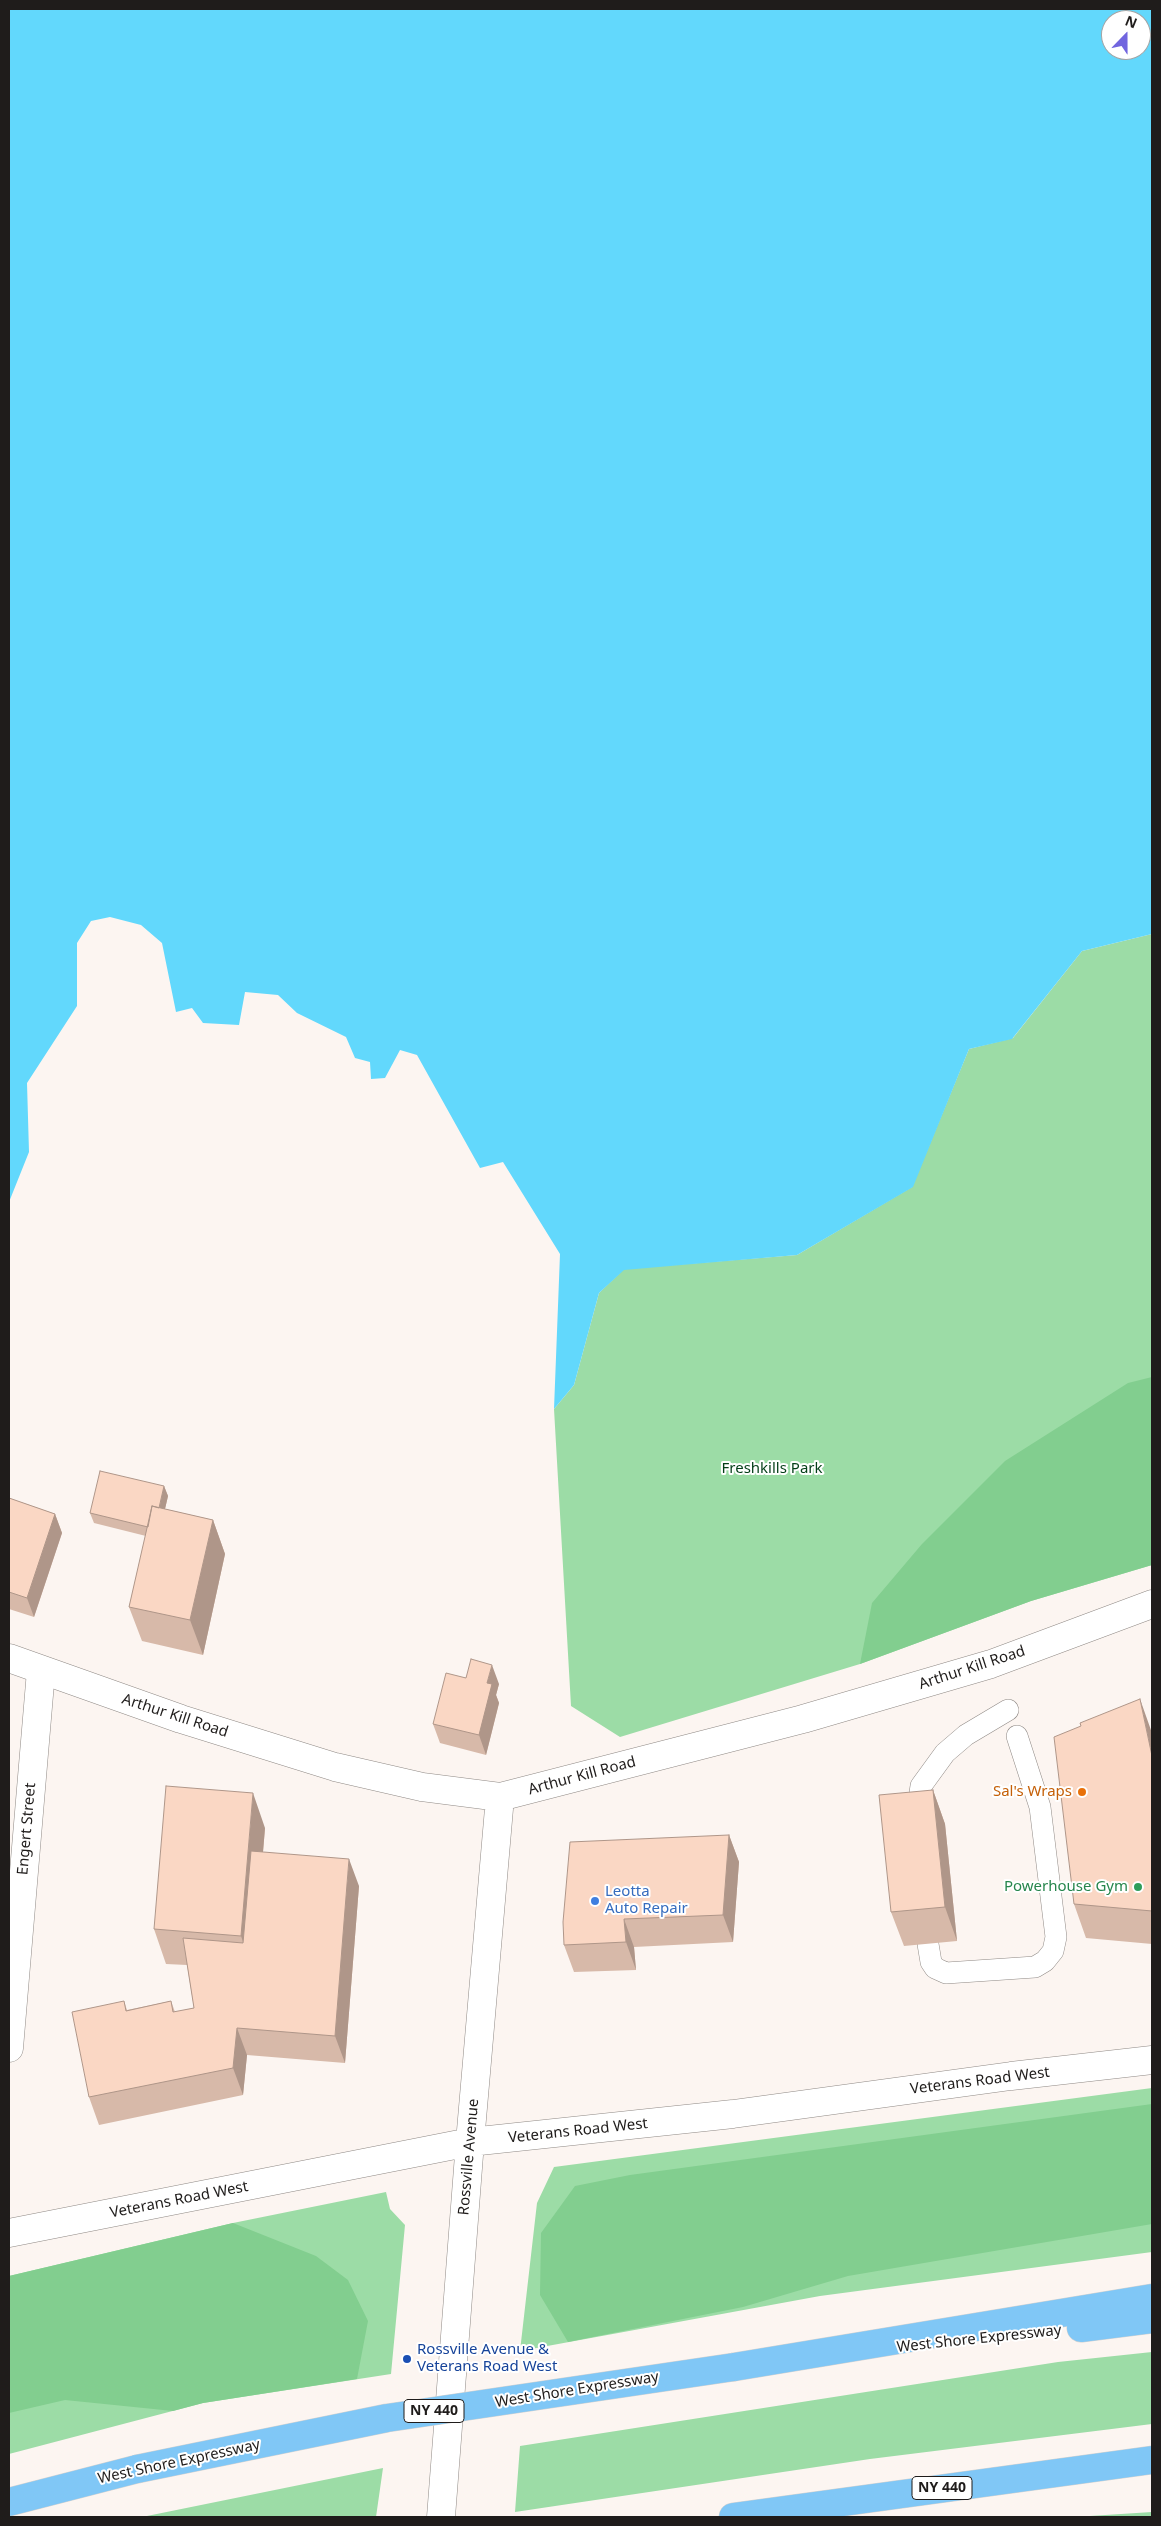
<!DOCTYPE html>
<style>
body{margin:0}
#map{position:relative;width:1161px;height:2526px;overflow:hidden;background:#fcf5f1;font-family:"Noto Sans",sans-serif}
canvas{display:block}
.frame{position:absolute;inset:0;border:10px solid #1f1c1b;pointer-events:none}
.north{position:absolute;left:1101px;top:10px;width:50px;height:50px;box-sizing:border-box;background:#fff;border:1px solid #a5a4a4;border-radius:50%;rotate:22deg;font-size:14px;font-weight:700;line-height:20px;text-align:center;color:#1f1c1b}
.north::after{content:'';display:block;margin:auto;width:18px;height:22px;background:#7165df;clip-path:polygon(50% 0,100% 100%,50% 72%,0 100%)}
</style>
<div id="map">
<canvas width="1161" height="2526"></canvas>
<div class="frame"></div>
<div class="north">N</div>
</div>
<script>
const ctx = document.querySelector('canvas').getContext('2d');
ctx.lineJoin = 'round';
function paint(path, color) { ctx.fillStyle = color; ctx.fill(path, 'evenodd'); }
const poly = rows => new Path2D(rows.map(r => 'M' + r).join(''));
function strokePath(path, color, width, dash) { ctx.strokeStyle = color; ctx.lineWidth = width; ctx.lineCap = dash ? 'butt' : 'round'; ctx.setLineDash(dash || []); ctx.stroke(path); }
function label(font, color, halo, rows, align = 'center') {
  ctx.font = font + ' "Noto Sans",sans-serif'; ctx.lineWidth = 4; ctx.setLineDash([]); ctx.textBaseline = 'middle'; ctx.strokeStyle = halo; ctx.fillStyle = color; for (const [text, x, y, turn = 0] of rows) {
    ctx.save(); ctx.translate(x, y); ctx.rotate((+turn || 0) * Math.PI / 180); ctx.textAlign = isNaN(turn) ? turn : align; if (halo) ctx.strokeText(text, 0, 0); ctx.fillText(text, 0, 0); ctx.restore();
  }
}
const green = poly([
 [1152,934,1152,1565,1031,1601,860,1664,620,1737,571,1706,554,1409,574,1385,599,1293,624,1269,797,1255,912,1187,969,1049,1013,1038,1082,951],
 [1152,2088,1152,2252,820,2296,520,2351,537,2203,554,2167],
 [386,2192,390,2209,405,2225,391,2374,203,2403,9,2454,9,2276,233,2223],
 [1152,2352,1152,2424,870,2459,515,2512,520,2446,1058,2362],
 [383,2468,376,2517,142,2517],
 [1152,2512,1152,2517,1074,2517]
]);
const forest = poly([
 [1152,1377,1152,1565,1031,1601,860,1664,872,1603,922,1544,1005,1461,1128,1383],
 [1152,2104,1152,2224,848,2276,743,2307,568,2342,540,2295,541,2233,575,2186,630,2175],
 [233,2223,316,2256,348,2280,368,2321,357,2379,203,2403,173,2411,65,2400,9,2413,9,2276]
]);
const water = poly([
 [9,9,1152,9,1152,934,1082,951,1012,1039,969,1049,913,1187,797,1255,624,1270,599,1293,574,1385,554,1409,560,1254,503,1162,480,1168,417,1055,400,1050,385,1078,371,1079,370,1062,355,1058,346,1037,297,1013,278,995,245,992,239,1025,203,1023,192,1008,176,1012,162,943,141,925,110,917,91,921,77,943,77,1006,27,1083,29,1152,9,1202],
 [1111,20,1141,20,1141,50,1111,50]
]);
const service = poly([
 [916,1819,921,1786,945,1753,966,1735,1008,1710],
 [928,1944,931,1962,935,1968,946,1973,1035,1967,1045,1961,1053,1951,1056,1937,1040,1807,1017,1736]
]);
const minor = poly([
 [9,2048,41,1671]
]);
const tertiary = poly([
 [9,1658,181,1719,335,1767,422,1787,500,1797,803,1719,991,1664,1152,1604],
 [9,2233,470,2142,733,2114,1011,2076,1152,2060],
 [441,2517,470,2142,500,1797]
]);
const motorway = poly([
 [1081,2328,1152,2319],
 [734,2367,1152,2298],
 [9,2502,137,2469],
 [733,2517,1152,2460]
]);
const motorwayBridge = poly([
 [137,2469,387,2418,734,2367]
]);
const wall = poly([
 [164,1486,168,1496,165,1509,213,1520,225,1554,203,1655,142,1641,129,1607,146,1536,94,1523,90,1513],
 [9,1498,55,1514,62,1533,34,1617,9,1609],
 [466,1678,499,1684,496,1695,499,1703,486,1755,440,1743,433,1724],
 [1152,1733,1152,1944,1086,1938,1074,1904],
 [933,1790,945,1824,957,1941,904,1946,891,1912],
 [265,1828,263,1852,359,1886,345,2063,247,2055,243,2095,99,2125,89,2097,124,2001,127,2010,171,2001,175,2012,194,2008,187,1965,166,1964,154,1929],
 [729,1835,739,1862,733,1942,634,1947,636,1970,574,1972,564,1945]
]);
const shadedWall = poly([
 [164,1486,168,1496,158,1539,155,1529],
 [55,1514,62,1533,34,1617,27,1598],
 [213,1520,225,1554,203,1655,190,1620],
 [492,1665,499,1684,496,1695,499,1703,486,1755,479,1735,487,1683],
 [1140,1699,1152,1733,1152,1756],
 [933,1790,945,1824,957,1941,945,1907],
 [253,1793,265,1828,253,1970,241,1936],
 [729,1835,739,1862,733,1942,723,1915],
 [349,1859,359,1886,345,2063,335,2036],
 [624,1919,634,1947,636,1970,626,1942],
 [237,2028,247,2055,243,2095,233,2068]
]);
const building = poly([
 [100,1471,164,1486,159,1508,152,1506,148,1527,90,1513,100,1471],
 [9,1498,55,1514,27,1598,9,1592,9,1498],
 [152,1506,213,1520,190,1620,129,1607,152,1506],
 [471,1659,492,1665,487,1683,492,1684,479,1735,433,1724,446,1673,466,1678,471,1659],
 [1140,1699,1152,1756,1152,1911,1074,1904,1054,1737,1081,1726,1080,1723,1140,1699],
 [166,1786,253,1793,241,1936,154,1929,166,1786],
 [933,1790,945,1907,891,1912,879,1795,933,1790],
 [729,1835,723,1915,624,1919,626,1942,564,1945,563,1922,570,1842,729,1835],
 [251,1851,349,1859,335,2036,237,2028,233,2068,89,2097,72,2012,124,2001,126,2011,171,2001,173,2012,194,2008,183,1938,243,1943,251,1851]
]);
const markers = [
 [1082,1792,5,"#e8710a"],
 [1138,1887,5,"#2e9e5b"],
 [595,1901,5,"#3f7fe0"],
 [407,2359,5,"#1a4fb4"]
];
const shields = [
 [434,2411,60],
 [942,2488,60]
];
const shieldNames = [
 ["NY 440",434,2411],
 ["NY 440",942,2488]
];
const parkNames = [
 ["Freshkills Park",772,1469]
];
const streetNames = [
 ["Arthur Kill Road",972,1668,-18],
 ["Arthur Kill Road",175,1716,18],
 ["Arthur Kill Road",582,1776,-15],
 ["Engert Street",27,1829,-85],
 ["Veterans Road West",980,2081,-7],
 ["Veterans Road West",578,2131,-6],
 ["Rossville Avenue",469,2157,-85],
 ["Veterans Road West",179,2200,-11],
 ["West Shore Expressway",979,2339,-6],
 ["West Shore Expressway",577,2390,-9],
 ["West Shore Expressway",179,2462,-12]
];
const foodNames = [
 ["Sal's Wraps",1072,1792]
];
const leisureNames = [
 ["Powerhouse Gym",1128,1887]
];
const shopNames = [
 ["Leotta",605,1892],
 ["Auto Repair",605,1909]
];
const transitNames = [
 ["Rossville Avenue &",417,2350],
 ["Veterans Road West",417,2367]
];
paint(green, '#9cdca6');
paint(forest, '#82ce8f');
paint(water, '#62d8fc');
strokePath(service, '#8f8985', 22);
strokePath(minor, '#8f8985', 29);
strokePath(tertiary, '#8f8985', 29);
strokePath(motorway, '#d2d2d1', 29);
strokePath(service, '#fff', 21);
strokePath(minor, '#fff', 28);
strokePath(tertiary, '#fff', 28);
strokePath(motorway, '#80c7f6', 28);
strokePath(motorwayBridge, '#d2d2d1', 29, []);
strokePath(motorwayBridge, '#80c7f6', 28);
paint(wall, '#d7b9a9');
paint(shadedWall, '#af9689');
paint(building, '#fad7c4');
strokePath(building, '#af9689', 1);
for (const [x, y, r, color] of markers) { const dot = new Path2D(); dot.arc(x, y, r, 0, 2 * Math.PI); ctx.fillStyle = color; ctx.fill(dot); strokePath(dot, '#fff', 2); }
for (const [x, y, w] of shields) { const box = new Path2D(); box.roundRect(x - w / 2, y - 11.5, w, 23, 4); ctx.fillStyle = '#fff'; ctx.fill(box); strokePath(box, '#1f1c1b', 1); }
label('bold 14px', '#1f1c1b', null, shieldNames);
label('15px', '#033e17', '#fff', parkNames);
label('15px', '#1f1c1b', '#fff', streetNames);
label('15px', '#c56008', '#fff', foodNames, 'right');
label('15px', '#27864d', '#fff', leisureNames, 'right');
label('15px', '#366cbe', '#fff', shopNames, 'left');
label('15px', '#164399', '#fff', transitNames, 'left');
</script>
